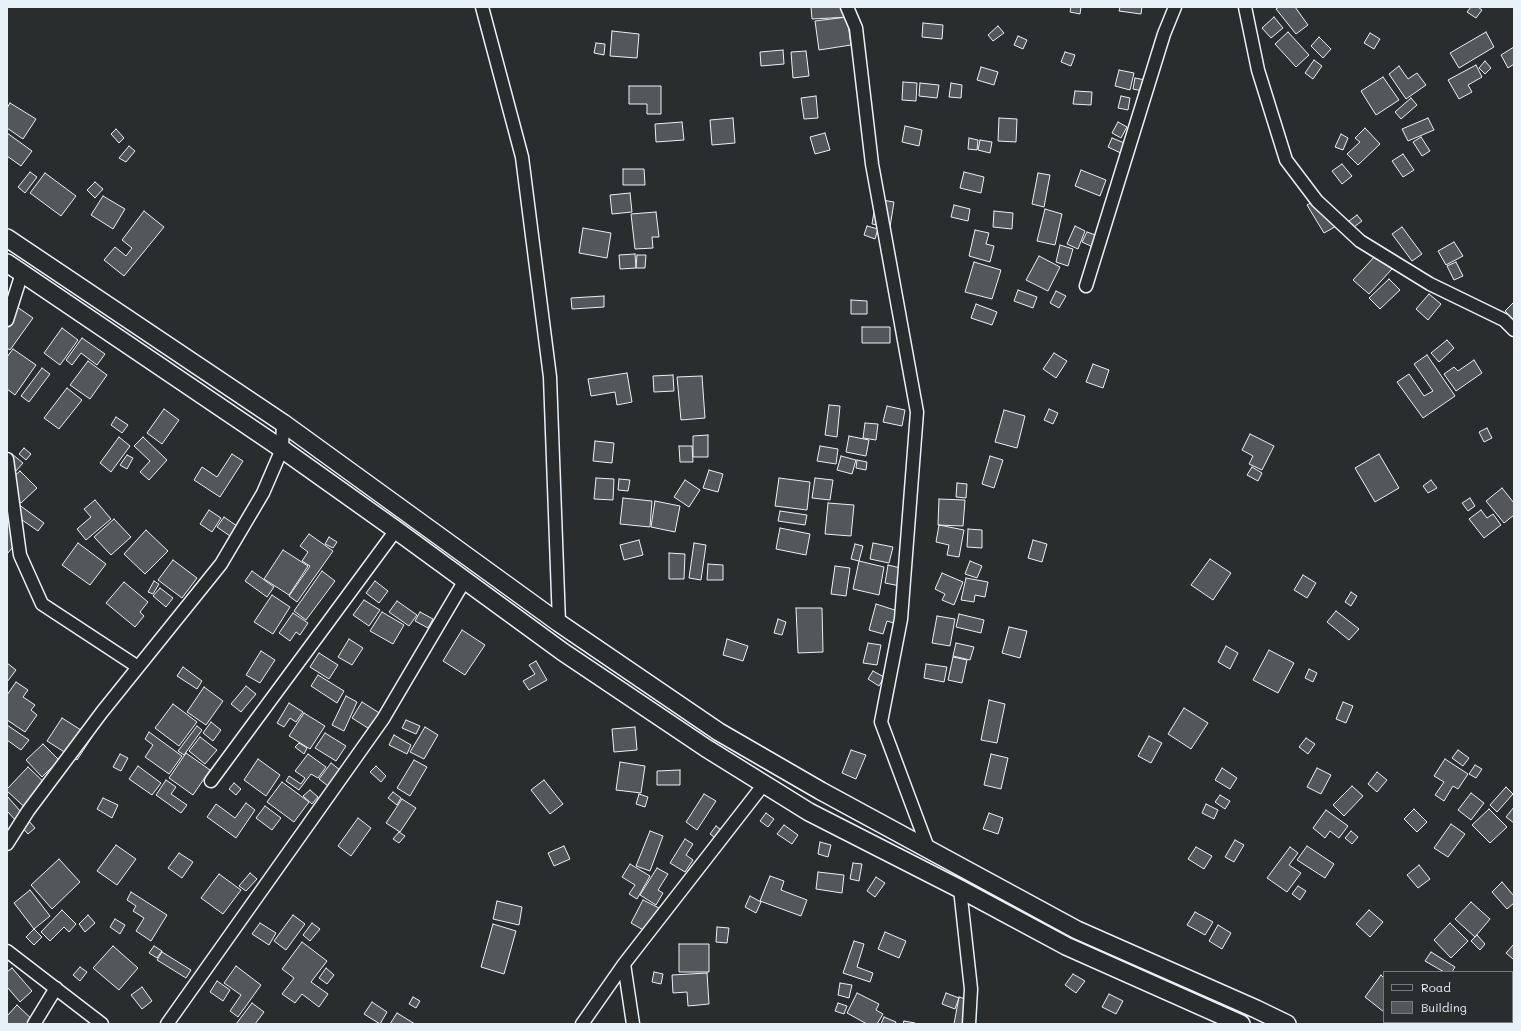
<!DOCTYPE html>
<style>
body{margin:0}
#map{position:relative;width:1521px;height:1031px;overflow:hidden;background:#2a2d2e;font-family:Mali,sans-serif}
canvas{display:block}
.frame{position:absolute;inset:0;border:8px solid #e8f1f8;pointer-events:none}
.legend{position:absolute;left:1383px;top:971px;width:130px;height:52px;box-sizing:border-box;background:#2a2d2e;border:1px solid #767b7f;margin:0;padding:5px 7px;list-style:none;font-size:12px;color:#e8f1f8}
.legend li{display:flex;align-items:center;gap:8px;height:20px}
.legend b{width:20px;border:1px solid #767b7f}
</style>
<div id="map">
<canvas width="1521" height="1031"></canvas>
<div class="frame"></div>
<ul class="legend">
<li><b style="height:5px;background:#2a2d2e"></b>Road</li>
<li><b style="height:11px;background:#535759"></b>Building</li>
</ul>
</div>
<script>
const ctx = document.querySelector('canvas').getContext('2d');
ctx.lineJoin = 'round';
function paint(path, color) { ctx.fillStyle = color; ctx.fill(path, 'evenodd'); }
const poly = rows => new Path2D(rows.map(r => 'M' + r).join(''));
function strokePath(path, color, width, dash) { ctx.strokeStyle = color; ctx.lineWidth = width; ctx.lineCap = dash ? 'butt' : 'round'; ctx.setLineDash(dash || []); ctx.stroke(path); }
const building = poly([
 [811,7,848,7,849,17,812,19,811,7],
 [1071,7,1081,7,1080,14,1070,12,1071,7],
 [1120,7,1142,7,1141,14,1119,11,1120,7],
 [1279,7,1295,7,1308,25,1296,34,1276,9,1279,7],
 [1471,7,1478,7,1482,10,1476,18,1467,12,1471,7],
 [847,17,851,45,819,50,815,21,847,17],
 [1274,17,1283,28,1271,38,1262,28,1274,17],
 [923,23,943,25,942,39,922,37,923,23],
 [998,26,1004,33,993,41,988,35,998,26],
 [612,31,639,34,637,58,610,56,612,31],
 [1288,32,1309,55,1296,67,1275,44,1288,32],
 [1486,32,1494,47,1459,68,1450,53,1486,32],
 [1370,33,1380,39,1374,49,1364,43,1370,33],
 [1018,36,1027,40,1023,49,1014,45,1018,36],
 [1319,37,1331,49,1323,58,1311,46,1319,37],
 [596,43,605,44,604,55,594,53,596,43],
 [1514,47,1514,64,1508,68,1501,55,1514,47],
 [783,50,784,64,761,66,760,52,783,50],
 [806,51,809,76,793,78,791,52,806,51],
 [1065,52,1075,55,1071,66,1061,62,1065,52],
 [1314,60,1322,66,1313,79,1305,73,1314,60],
 [1485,61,1491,68,1485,74,1479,68,1485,61],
 [1476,65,1482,77,1468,85,1472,92,1459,99,1448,80,1476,65],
 [1399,66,1408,79,1417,73,1426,85,1406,99,1389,74,1399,66],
 [981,67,998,72,994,85,977,80,981,67],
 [1119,70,1134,73,1130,90,1115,86,1119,70],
 [1383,77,1399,100,1376,115,1361,91,1383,77],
 [1135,78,1150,81,1148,92,1133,89,1135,78],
 [903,82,917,83,916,101,902,100,903,82],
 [920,83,939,85,937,98,919,96,920,83],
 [951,83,962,85,961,98,949,97,951,83],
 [629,86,661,86,661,114,647,114,647,104,629,104,629,86],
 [1075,91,1092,92,1091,105,1073,104,1075,91],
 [816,96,818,118,804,119,801,98,816,96],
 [1121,96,1130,98,1128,110,1118,108,1121,96],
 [1411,98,1417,105,1401,119,1395,112,1411,98],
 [10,103,36,119,23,139,7,128,7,108,10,103],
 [733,118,735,143,712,145,710,120,733,118],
 [999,118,1017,119,1016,142,998,141,999,118],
 [1428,118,1434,130,1408,141,1402,129,1428,118],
 [682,122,684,140,656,142,655,124,682,122],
 [1118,122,1127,127,1121,138,1112,133,1118,122],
 [905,126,922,130,919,146,902,142,905,126],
 [1365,128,1380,144,1358,165,1347,154,1360,142,1355,138,1365,128],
 [116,129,124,138,119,143,111,134,116,129],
 [7,133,32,151,21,166,7,156,7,133],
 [825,133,830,150,815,154,810,137,825,133],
 [1341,134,1348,138,1343,150,1335,147,1341,134],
 [1421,137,1430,151,1422,156,1413,142,1421,137],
 [969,138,978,140,977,150,968,149,969,138],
 [1112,138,1132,146,1127,156,1108,147,1112,138],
 [980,140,992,142,990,153,978,150,980,140],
 [129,146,135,151,126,162,119,158,129,146],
 [1403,154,1414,170,1403,177,1392,161,1403,154],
 [1342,164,1352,176,1342,184,1332,171,1342,164],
 [623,169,644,169,645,185,623,185,623,169],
 [1081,170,1106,180,1100,196,1075,186,1081,170],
 [30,172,37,177,25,193,18,187,30,172],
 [964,172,984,177,981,193,960,188,964,172],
 [45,173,76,196,61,216,30,193,45,173],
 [1038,173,1050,175,1044,207,1032,204,1038,173],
 [95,182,103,189,95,198,87,190,95,182],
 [630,193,632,212,612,214,610,195,630,193],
 [103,196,125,209,113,229,91,215,103,196],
 [876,199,894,202,890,227,872,224,876,199],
 [1318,199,1340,224,1324,233,1307,205,1318,199],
 [954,205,970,209,968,221,951,217,954,205],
 [1045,209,1062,214,1055,245,1037,241,1045,209],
 [144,211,164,227,124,276,104,260,115,247,126,256,132,248,122,240,144,211],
 [994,211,1013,213,1012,229,993,227,994,211],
 [656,212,659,237,652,237,653,248,635,249,631,214,656,212],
 [1357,215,1362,221,1350,230,1345,224,1357,215],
 [867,226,878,229,875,239,864,235,867,226],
 [1075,226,1085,231,1078,249,1067,244,1075,226],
 [1402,227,1422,254,1412,261,1392,234,1402,227],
 [583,228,611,233,607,258,579,253,583,228],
 [975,230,989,233,986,244,994,246,990,262,969,256,975,230],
 [1087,232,1098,236,1093,247,1082,242,1087,232],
 [1454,242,1463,256,1446,265,1438,251,1454,242],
 [1060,245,1073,249,1068,266,1056,262,1060,245],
 [635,254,636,268,620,269,619,255,635,254],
 [637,255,646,255,645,268,636,268,637,255],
 [1376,255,1392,269,1369,294,1353,280,1376,255],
 [1039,256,1060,267,1048,291,1026,280,1039,256],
 [974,262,1001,270,992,299,965,292,974,262],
 [1456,262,1463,276,1454,280,1447,266,1456,262],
 [1389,279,1400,290,1380,309,1369,298,1389,279],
 [1018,290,1037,297,1033,308,1014,301,1018,290],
 [1056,291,1066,296,1059,308,1050,303,1056,291],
 [1429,294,1441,304,1428,320,1416,309,1429,294],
 [604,296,604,307,572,309,571,298,604,296],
 [851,300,867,301,867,314,851,314,851,300],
 [10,302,33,318,10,350,7,348,7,306,10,302],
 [1514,302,1514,320,1505,311,1514,302],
 [976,304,997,312,992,325,971,318,976,304],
 [862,327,890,327,890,343,862,343,862,327],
 [62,328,78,340,60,365,44,353,62,328],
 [82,338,105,354,97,365,81,353,72,365,66,360,82,338],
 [1447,340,1454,348,1439,362,1431,353,1447,340],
 [13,349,36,365,15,395,7,389,7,357,13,349],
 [1054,353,1067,361,1056,378,1043,369,1054,353],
 [1427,355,1455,396,1423,418,1397,382,1409,374,1424,396,1433,391,1414,364,1427,355],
 [1474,360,1482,373,1456,391,1444,374,1454,367,1458,371,1474,360],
 [88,361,107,375,90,399,70,385,88,361],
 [1093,364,1109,370,1103,388,1086,382,1093,364],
 [42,368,50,374,29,402,21,396,42,368],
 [627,373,632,402,617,405,615,392,591,396,588,379,627,373],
 [673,375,674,391,654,392,653,376,673,375],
 [702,376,705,418,681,420,677,377,702,376],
 [67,388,82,400,59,429,44,418,67,388],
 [829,405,840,406,837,437,825,435,829,405],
 [887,406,905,410,902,426,883,422,887,406],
 [164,409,179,420,162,444,147,433,164,409],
 [1049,409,1058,413,1053,424,1044,420,1049,409],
 [1004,410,1025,416,1017,448,995,442,1004,410],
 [116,417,128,425,122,433,111,425,116,417],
 [865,423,878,424,876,440,863,438,865,423],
 [1487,428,1492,438,1484,442,1479,432,1487,428],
 [1250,434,1274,446,1262,470,1249,464,1253,456,1242,450,1250,434],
 [708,435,708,457,693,457,693,436,708,435],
 [849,436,869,440,866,456,846,452,849,436],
 [119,437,130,446,111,472,100,463,119,437],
 [143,437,167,460,149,480,140,472,150,461,134,446,143,437],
 [595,441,614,443,612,463,593,461,595,441],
 [679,446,692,446,693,462,680,462,679,446],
 [820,446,838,449,836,464,817,461,820,446],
 [24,448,31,454,26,460,19,454,24,448],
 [12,454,23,463,7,481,7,461,12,454],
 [232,454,243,461,220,497,194,480,202,467,217,477,232,454],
 [1379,454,1399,488,1375,502,1355,468,1379,454],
 [127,455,133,458,127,469,120,465,127,455],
 [841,456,856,460,852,474,837,470,841,456],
 [990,456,1003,460,994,488,982,484,990,456],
 [857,460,867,462,866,470,856,468,857,460],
 [1252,467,1262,473,1258,481,1247,475,1252,467],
 [709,470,723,474,718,492,703,488,709,470],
 [20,471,37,488,21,503,7,488,7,483,20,471],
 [596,478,614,479,613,500,594,499,596,478],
 [779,478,810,482,807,510,775,506,779,478],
 [815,478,833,480,830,500,812,498,815,478],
 [619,479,630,480,628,491,618,490,619,479],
 [685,480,700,490,689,507,674,497,685,480],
 [1431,480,1437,488,1428,493,1423,486,1431,480],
 [957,483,967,484,966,498,956,497,957,483],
 [1502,488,1514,503,1514,515,1504,523,1486,501,1502,488],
 [623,498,652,501,650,527,620,524,623,498],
 [1470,498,1475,506,1468,511,1462,503,1470,498],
 [939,499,965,500,963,526,938,525,939,499],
 [95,500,111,519,86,540,77,529,91,517,84,509,95,500],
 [655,501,680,506,675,532,651,527,655,501],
 [828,503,854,505,851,536,825,534,828,503],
 [18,504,44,523,38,531,12,513,18,504],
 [209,510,221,518,212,532,200,524,209,510],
 [1481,510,1487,518,1493,514,1501,525,1484,538,1469,519,1481,510],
 [780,511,807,515,805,525,778,521,780,511],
 [224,517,237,526,230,536,217,527,224,517],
 [7,519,24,534,7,554,7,519],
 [114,519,131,537,111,555,94,537,114,519],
 [939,525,964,530,959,557,947,555,949,545,936,542,939,525],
 [780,528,810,534,806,555,776,549,780,528],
 [968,529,982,530,982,548,967,547,968,529],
 [146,530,168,551,145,574,124,554,146,530],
 [309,534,333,551,297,602,289,596,310,566,302,561,308,552,300,546,309,534],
 [329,537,337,542,333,548,325,544,329,537],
 [639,540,643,555,624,560,620,545,639,540],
 [1033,540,1047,544,1042,562,1028,558,1033,540],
 [78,543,106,564,90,585,62,565,78,543],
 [694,543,706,545,701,580,689,578,694,543],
 [873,543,893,547,889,563,870,559,873,543],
 [855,544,863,546,859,561,851,559,855,544],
 [283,550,308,566,289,595,264,579,283,550],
 [669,553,685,554,684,579,669,579,669,553],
 [1210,559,1231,573,1213,600,1191,585,1210,559],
 [173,560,197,578,182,598,158,580,173,560],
 [859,561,884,567,879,595,853,589,859,561],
 [970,561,982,566,977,578,965,574,970,561],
 [708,564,723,565,723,580,707,580,708,564],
 [888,565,909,570,905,587,885,583,888,565],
 [835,566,850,568,846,596,831,594,835,566],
 [252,571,274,587,267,597,245,581,252,571],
 [322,571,335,581,306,620,294,611,322,571],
 [942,573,963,582,954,605,942,600,945,594,935,589,942,573],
 [1303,575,1316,583,1307,598,1294,590,1303,575],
 [966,578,988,582,985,597,975,595,974,602,961,600,966,578],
 [154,581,159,584,153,594,148,592,154,581],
 [375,581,388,591,379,603,366,593,375,581],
 [124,582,148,602,140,612,144,616,135,627,106,603,124,582],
 [160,588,173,598,166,607,153,596,160,588],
 [1351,592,1357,596,1351,606,1345,602,1351,592],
 [272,595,290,607,273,634,254,622,272,595],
 [364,600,380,610,369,626,353,615,364,600],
 [397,601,417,615,409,626,389,612,397,601],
 [876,604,901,612,897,624,887,621,883,634,869,630,876,604],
 [796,608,822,608,823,652,798,653,796,608],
 [1336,611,1359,629,1349,640,1327,622,1336,611],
 [382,612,404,625,393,644,370,631,382,612],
 [420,612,433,619,428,628,415,621,420,612],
 [293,613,308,623,300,635,296,632,290,641,279,633,293,613],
 [959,614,984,620,981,633,956,627,959,614],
 [937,616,955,619,950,646,932,643,937,616],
 [778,619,786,622,782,635,774,633,778,619],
 [1009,627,1027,631,1020,658,1002,653,1009,627],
 [462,630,485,645,465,675,443,661,462,630],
 [349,639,363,648,352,665,338,657,349,639],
 [727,639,748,646,743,661,723,655,727,639],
 [868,643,881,645,877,665,863,663,868,643],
 [956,643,974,647,970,660,953,656,956,643],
 [1226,646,1238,653,1230,669,1218,662,1226,646],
 [1269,650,1294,663,1278,693,1253,680,1269,650],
 [261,651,275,660,260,683,246,675,261,651],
 [319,653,338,665,329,679,310,667,319,653],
 [953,657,967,660,962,683,948,680,953,657],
 [536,661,547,680,529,690,523,681,535,674,529,665,536,661],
 [7,663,16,670,7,682,7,663],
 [926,664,947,667,944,682,924,678,926,664],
 [183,667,202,681,197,689,177,676,183,667],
 [1309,669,1317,673,1313,682,1305,678,1309,669],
 [873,671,884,677,879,686,868,679,873,671],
 [318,675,344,691,337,703,311,686,318,675],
 [16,682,28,690,23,697,35,705,31,710,37,715,25,732,7,720,7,695,16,682],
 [246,686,256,694,241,712,231,704,246,686],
 [204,687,223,701,206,725,187,712,204,687],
 [346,696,357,702,344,731,332,725,346,696],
 [989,700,1005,704,997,743,981,740,989,700],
 [362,702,381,714,371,730,352,718,362,702],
 [1343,702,1353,706,1346,723,1336,719,1343,702],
 [289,703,303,712,296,722,290,718,284,727,277,723,289,703],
 [173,704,197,722,179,746,155,728,173,704],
 [1184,708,1208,723,1191,749,1168,734,1184,708],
 [304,713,325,726,310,749,289,736,304,713],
 [62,718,92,737,77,760,47,741,62,718],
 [406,720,420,726,416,734,402,728,406,720],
 [211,722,221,730,213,741,203,733,211,722],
 [7,725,29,740,21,750,7,740,7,725],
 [197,726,202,730,184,755,178,751,197,726],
 [425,727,438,735,424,759,410,752,425,727],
 [635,727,637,750,614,752,612,729,635,727],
 [149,732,182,756,169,774,145,757,153,745,145,739,149,732],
 [325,733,346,746,336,761,315,748,325,733],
 [394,735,411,745,407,754,389,745,394,735],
 [1149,736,1162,743,1151,763,1138,756,1149,736],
 [200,737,217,750,205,764,189,751,200,737],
 [1306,738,1315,744,1308,754,1299,747,1306,738],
 [299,743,307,748,304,754,295,747,299,743],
 [43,744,59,760,42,777,26,760,43,744],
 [851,750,866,755,856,779,842,773,851,750],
 [1458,750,1469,758,1463,766,1452,758,1458,750],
 [186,753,210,770,193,795,169,778,186,753],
 [120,754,128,758,121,771,113,767,120,754],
 [308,754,326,767,318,778,311,774,299,790,286,781,289,776,301,784,305,778,295,771,308,754],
 [991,754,1008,758,1001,789,984,785,991,754],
 [258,759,280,775,266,796,244,780,258,759],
 [1445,759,1468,774,1458,789,1453,786,1444,801,1435,795,1444,782,1434,776,1445,759],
 [414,760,427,767,410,796,397,788,414,760],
 [620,762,645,766,641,793,616,790,620,762],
 [331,763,340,770,328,786,319,779,331,763],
 [1475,765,1482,769,1476,778,1469,774,1475,765],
 [138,766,161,783,152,795,129,779,138,766],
 [376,766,386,776,381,782,370,772,376,766],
 [28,767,51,789,30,812,7,791,7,789,28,767],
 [1222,768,1237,778,1230,789,1215,780,1222,768],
 [1317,768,1331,775,1321,794,1307,787,1317,768],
 [680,770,680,785,657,785,657,771,680,770],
 [1377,772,1387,780,1377,792,1368,784,1377,772],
 [166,780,176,787,171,794,187,805,181,813,156,795,166,780],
 [544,780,563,804,550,814,531,790,544,780],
 [282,782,309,802,294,822,267,802,282,782],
 [234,783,241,789,236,795,229,789,234,783],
 [1352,786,1363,796,1344,816,1333,805,1352,786],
 [1506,787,1513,794,1497,812,1490,805,1506,787],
 [310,790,318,797,312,804,303,796,310,790],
 [393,792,401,798,397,805,388,798,393,792],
 [1471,793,1484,803,1471,820,1458,810,1471,793],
 [639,794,648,797,645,807,636,804,639,794],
 [704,794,716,801,697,830,686,822,704,794],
 [1220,795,1230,801,1225,809,1215,802,1220,795],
 [7,796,35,828,28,834,7,811,7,796],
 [103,798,118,805,112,818,97,809,103,798],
 [402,799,416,808,400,832,386,823,402,799],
 [246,803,255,810,236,838,207,817,216,804,235,818,246,803],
 [1206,804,1218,810,1214,819,1202,813,1206,804],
 [265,806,281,818,272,830,256,818,265,806],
 [1514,807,1514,823,1506,817,1514,807],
 [1414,809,1427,822,1417,832,1404,819,1414,809],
 [1489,809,1507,827,1490,843,1472,825,1489,809],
 [1326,810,1348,826,1339,838,1330,831,1325,838,1313,828,1326,810],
 [766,813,774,819,768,827,760,821,766,813],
 [989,813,1003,818,998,834,983,829,989,813],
 [358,818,371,828,351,856,338,846,358,818],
 [1451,824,1465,834,1448,857,1434,848,1451,824],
 [784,825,798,835,792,844,777,834,784,825],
 [716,826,728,835,722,843,710,834,716,826],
 [650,831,663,836,650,871,636,866,650,831],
 [1351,831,1358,837,1352,844,1345,838,1351,831],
 [399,832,405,836,399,843,393,839,399,832],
 [685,839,693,844,686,855,693,860,685,872,670,863,685,839],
 [1235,840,1244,845,1234,862,1225,857,1235,840],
 [820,842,831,845,828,857,818,854,820,842],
 [116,845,136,859,117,885,97,871,116,845],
 [564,846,570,859,554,866,548,853,564,846],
 [1307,846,1334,864,1325,878,1297,860,1307,846],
 [1196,847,1212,856,1204,869,1188,859,1196,847],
 [1290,847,1298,853,1289,865,1301,873,1287,892,1267,878,1290,847],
 [179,853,193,862,182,878,168,868,179,853],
 [59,859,80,882,52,909,31,885,59,859],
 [853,863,862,864,859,881,850,879,853,863],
 [630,864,650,876,637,899,629,894,635,885,622,877,630,864],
 [1419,865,1430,879,1418,888,1407,875,1419,865],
 [657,868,668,874,658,890,663,893,656,905,640,895,657,868],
 [818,872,844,875,842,893,816,889,818,872],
 [250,873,257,879,246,891,239,886,250,873],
 [219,874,241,890,223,914,201,898,219,874],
 [770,876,784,881,781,890,807,900,801,916,760,901,770,876],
 [876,877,885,883,875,897,867,891,876,877],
 [1502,882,1514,896,1514,903,1507,909,1492,892,1502,882],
 [1298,886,1306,891,1300,900,1292,894,1298,886],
 [30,890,50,916,34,929,14,903,30,890],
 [131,892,167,915,151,941,136,931,144,918,133,911,136,906,127,900,131,892],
 [750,896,761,902,756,913,745,907,750,896],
 [643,900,665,911,652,935,631,923,643,900],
 [497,901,522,907,519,925,493,919,497,901],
 [1471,902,1490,919,1475,937,1455,919,1471,902],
 [62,910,76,924,69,932,64,927,50,941,41,932,62,910],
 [1369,910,1383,922,1370,937,1356,924,1369,910],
 [1195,912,1213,922,1205,935,1187,925,1195,912],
 [88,915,95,923,85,932,79,924,88,915],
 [293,915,305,924,286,950,274,941,293,915],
 [115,919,125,925,120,934,110,927,115,919],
 [260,923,276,933,269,945,252,934,260,923],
 [312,923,320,929,310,941,303,935,312,923],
 [1450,923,1468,941,1451,958,1434,940,1450,923],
 [493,924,516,931,504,974,481,967,493,924],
 [1218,925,1231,933,1222,949,1209,941,1218,925],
 [717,927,729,928,727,943,716,942,717,927],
 [34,929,42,937,34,945,26,937,34,929],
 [885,932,906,941,899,958,878,949,885,932],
 [1477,935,1485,944,1480,950,1471,941,1477,935],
 [854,941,864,944,857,967,873,973,870,982,843,973,854,941],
 [302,942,327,961,311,982,328,994,319,1007,302,994,295,1003,282,994,294,978,282,969,302,942],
 [679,944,709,944,709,972,679,972,679,944],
 [1514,944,1514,958,1513,959,1506,953,1514,944],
 [113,946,138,968,119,990,93,968,113,946],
 [154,946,162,951,157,958,149,953,154,946],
 [162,952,191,970,186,978,157,960,162,952],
 [1431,952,1455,967,1452,972,1444,972,1425,961,1431,952],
 [236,966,261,985,238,1017,230,1011,241,995,224,983,236,966],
 [80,967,87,972,80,981,73,975,80,967],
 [12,968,32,991,20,1002,7,987,7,972,12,968],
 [326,968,334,975,327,984,319,978,326,968],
 [654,972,663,974,661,984,652,982,654,972],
 [707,973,709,1004,688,1006,687,992,673,993,672,975,707,973],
 [1073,974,1085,981,1076,993,1065,985,1073,974],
 [1381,975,1384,978,1384,1012,1365,997,1381,975],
 [217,981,230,990,223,1001,210,992,217,981],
 [840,983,852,985,849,998,838,995,840,983],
 [142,987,152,1001,142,1009,131,995,142,987],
 [857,993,879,1004,876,1010,883,1014,877,1024,867,1024,847,1013,857,993],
 [946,993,959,998,955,1009,942,1004,946,993],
 [1109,994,1123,1001,1116,1014,1102,1007,1109,994],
 [413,997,420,1001,416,1008,409,1004,413,997],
 [959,997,970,1000,965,1024,954,1024,959,997],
 [372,1002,387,1012,380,1024,364,1014,372,1002],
 [252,1003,264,1012,255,1024,236,1024,252,1003],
 [838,1003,847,1006,844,1014,835,1011,838,1003],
 [17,1005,37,1024,7,1024,7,1016,17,1005],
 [397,1013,415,1024,390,1024,397,1013],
 [884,1017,896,1022,895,1024,881,1024,884,1017],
 [904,1021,915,1023,915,1024,903,1024,904,1021],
 [1452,1022,1467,1022,1465,1024,1455,1024,1452,1022]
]);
const minor = poly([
 [482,7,522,157,550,377,559,623],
 [847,7,856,28,872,164,917,412,901,619,881,722,928,848],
 [1245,7,1258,70,1286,160,1317,201,1360,241,1430,284,1504,320,1514,330],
 [1086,286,1164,34,1175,7],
 [7,320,22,273],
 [7,459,20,555,42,604,138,667],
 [211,781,396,530],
 [7,844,28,811,102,712,221,564,263,493,282,449,283,423],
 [960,889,971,989,969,1024],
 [7,951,102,1024],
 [624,964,633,1024],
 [34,1024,56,988],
 [167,1024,383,719,465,580],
 [582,1024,624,964,764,784]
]);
const secondary = poly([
 [7,238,283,423,559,623,719,732,821,791,1077,930,1256,1009,1287,1024],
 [7,263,282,449,396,530,563,652,706,748,809,812,960,889,1066,946,1241,1024]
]);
paint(building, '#535759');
strokePath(building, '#e8f1f8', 1);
strokePath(minor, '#e8f1f8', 15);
strokePath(secondary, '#e8f1f8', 20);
strokePath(minor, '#2a2d2e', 12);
strokePath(secondary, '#2a2d2e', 17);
</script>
